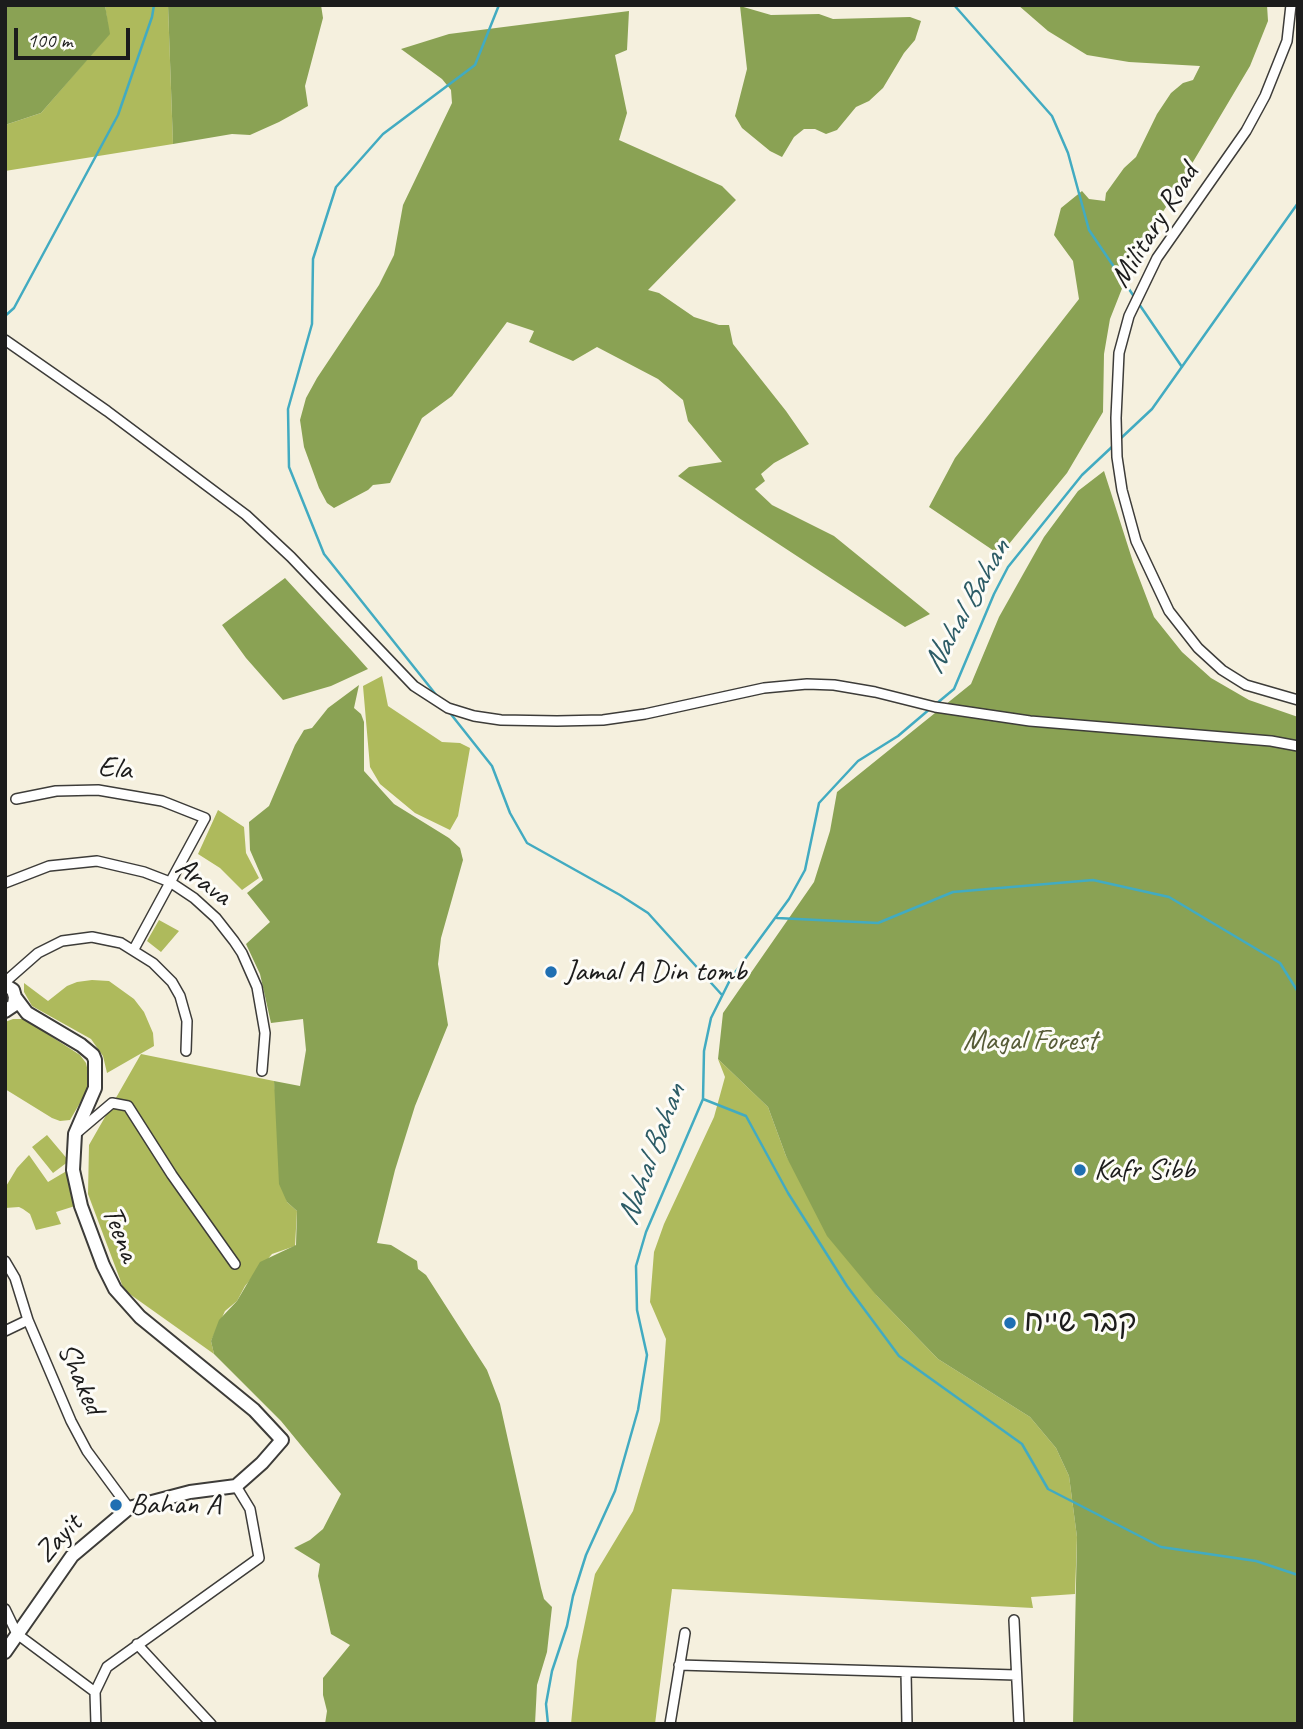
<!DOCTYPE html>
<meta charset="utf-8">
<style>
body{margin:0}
#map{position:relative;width:1303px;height:1729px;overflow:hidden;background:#f5f0de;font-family:Caveat,sans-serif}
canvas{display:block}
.frame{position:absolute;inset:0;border:7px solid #1c1c1c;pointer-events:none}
.scale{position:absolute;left:14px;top:28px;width:116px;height:32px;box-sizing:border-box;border:4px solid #1c1c1c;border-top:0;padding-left:9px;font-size:21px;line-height:24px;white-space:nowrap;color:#1c1c1c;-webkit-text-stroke:5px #fdfcf7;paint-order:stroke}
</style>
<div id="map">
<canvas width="1303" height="1729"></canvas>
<div class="frame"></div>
<div class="scale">100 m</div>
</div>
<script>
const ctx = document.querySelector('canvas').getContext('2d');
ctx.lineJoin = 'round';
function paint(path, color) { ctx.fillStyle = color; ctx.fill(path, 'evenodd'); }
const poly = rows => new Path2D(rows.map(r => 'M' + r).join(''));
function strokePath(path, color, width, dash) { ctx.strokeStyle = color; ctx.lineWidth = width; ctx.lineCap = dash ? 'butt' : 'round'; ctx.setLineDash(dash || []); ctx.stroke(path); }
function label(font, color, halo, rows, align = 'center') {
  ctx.font = font + ' Caveat,"Playpen Sans Hebrew",sans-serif'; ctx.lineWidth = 6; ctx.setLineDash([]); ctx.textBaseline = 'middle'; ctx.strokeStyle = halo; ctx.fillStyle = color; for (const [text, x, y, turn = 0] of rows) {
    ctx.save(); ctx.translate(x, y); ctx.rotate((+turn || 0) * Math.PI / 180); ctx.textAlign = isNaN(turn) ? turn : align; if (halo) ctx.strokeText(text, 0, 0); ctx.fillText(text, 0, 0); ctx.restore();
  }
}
const green = poly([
 [105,5,168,5,173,144,5,171,5,125,41,113,109,34],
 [382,676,388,706,442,742,460,743,470,748,458,816,450,830,415,813,380,784,370,767,363,686],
 [218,810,244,827,246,853,259,878,242,890,220,868,198,854],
 [159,920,179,931,161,952,147,941],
 [92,980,109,981,134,999,144,1012,153,1033,154,1046,107,1073,103,1056,91,1039,32,1006,24,992,24,983,48,1001,67,986,77,982],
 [13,1019,24,1019,80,1055,86,1063,89,1076,87,1091,70,1120,60,1121,52,1118,5,1089,5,1022],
 [141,1054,274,1081,287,1202,297,1211,295,1246,272,1254,245,1286,237,1301,225,1311,211,1341,214,1354,124,1290,88,1194,89,1145],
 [718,1059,768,1107,786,1156,877,1296,938,1359,1030,1417,1056,1448,1069,1476,1077,1537,1075,1594,1031,1597,1033,1608,672,1589,655,1724,571,1724,577,1661,595,1574,633,1511,660,1421,666,1339,650,1302,654,1252,664,1224,714,1117,725,1077],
 [47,1135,69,1161,53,1173,32,1147],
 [29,1155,48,1182,70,1169,70,1188,75,1206,56,1212,61,1224,36,1230,30,1214,23,1209,19,1207,5,1208,5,1188,17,1168]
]);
const forest = poly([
 [5,5,105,5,110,34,41,113,5,125],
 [168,5,321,5,323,18,305,86,308,106,279,122,250,135,232,134,173,144],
 [1018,5,1267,5,1268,21,1250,66,1168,204,1136,253,1110,319,1104,354,1103,412,1067,473,1000,555,929,507,955,458,1079,299,1073,261,1054,235,1061,208,1082,191,1089,199,1105,201,1106,193,1124,168,1136,157,1157,114,1171,93,1183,83,1193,80,1200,66,1129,62,1087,55,1048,31],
 [740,6,771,15,819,14,833,19,910,17,921,21,915,40,904,53,883,88,869,101,856,107,837,130,826,134,815,129,804,129,794,137,782,157,770,151,742,128,735,116,747,69],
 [629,11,627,50,615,55,627,113,619,140,722,186,736,200,648,290,659,293,694,317,719,325,729,325,733,344,786,411,809,444,774,463,761,474,765,481,755,489,772,505,834,536,930,614,905,627,739,518,678,476,689,467,722,462,688,421,683,400,658,379,597,347,573,361,529,342,534,331,507,322,452,396,422,418,390,483,373,485,368,490,334,508,327,503,319,488,304,447,300,420,306,398,317,378,379,285,394,255,403,205,452,103,451,90,442,79,401,49,449,34],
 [1104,471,1133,562,1154,617,1182,652,1211,678,1249,700,1298,717,1298,1724,1073,1724,1077,1537,1069,1476,1056,1448,1030,1417,938,1359,877,1296,827,1236,786,1156,768,1107,718,1059,723,1013,814,882,830,831,837,792,971,684,999,617,1044,537,1078,491],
 [285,578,352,651,368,669,331,686,283,700,246,658,222,625],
 [359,685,354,708,361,714,364,722,364,771,394,804,449,838,460,848,463,860,441,938,438,964,448,1025,415,1106,395,1170,377,1243,391,1245,417,1261,418,1269,426,1275,487,1370,500,1404,541,1588,544,1599,552,1607,547,1652,537,1685,535,1724,325,1724,327,1711,323,1695,323,1678,350,1645,331,1634,318,1576,320,1564,294,1548,310,1540,323,1529,341,1494,281,1421,214,1354,211,1341,219,1320,237,1301,260,1262,296,1245,297,1211,287,1202,279,1184,274,1081,300,1086,306,1050,303,1019,271,1023,260,974,246,944,270,922,247,893,263,880,250,850,249,822,269,806,295,745,304,730,312,728,328,708]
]);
const stream = poly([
 [954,5,1052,116,1068,153,1089,230,1135,298],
 [1139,304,1182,367],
 [5,316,14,308,118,115,152,17,154,5],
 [1119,440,1152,409,1298,203],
 [437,696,324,554,289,467,288,409,312,324,313,259,336,187,383,134,475,65,499,5],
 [936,704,954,689,994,594,1008,567,1082,475,1114,445],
 [450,713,492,766,510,813,527,843,620,895,648,913,722,995],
 [777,918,878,923,953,892,1093,880,1169,897,1280,963,1298,992],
 [703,1099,746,1116,788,1193,847,1286,899,1356,1022,1444,1048,1489,1161,1547,1256,1561,1298,1575],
 [548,1724,546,1704,552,1671,567,1626,573,1596,586,1555,615,1491,638,1410,647,1355,637,1310,636,1266,646,1232,703,1099,704,1051,711,1018,731,978,789,899,805,870,819,803,858,761,898,736,931,708]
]);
const street = poly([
 [1291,5,1287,41,1265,96,1246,131,1157,258,1129,316,1119,353,1116,418,1117,457,1122,490,1136,541,1169,611,1198,648,1222,670,1246,685,1298,700],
 [5,340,107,411,246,515,291,557,414,686,448,708,474,716,501,720,557,721,603,720,645,714,764,688,807,684,834,685,875,692,935,707,1030,721,1271,741,1298,746],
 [16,799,56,791,98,790,162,801,205,818,134,949],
 [5,883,49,866,97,861,144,872,170,882,194,898,216,918,234,941,242,953,257,987,265,1033,262,1071],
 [5,982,38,953,62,941,92,937,121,943,153,963,172,982,180,996,187,1021,186,1051],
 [79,1131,112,1103,128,1106,172,1175,235,1264],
 [5,1261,15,1278,28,1320,71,1421,87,1451,129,1508],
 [5,1331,28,1320],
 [5,1609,17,1634,95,1692,107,1667,259,1558,250,1509,236,1486],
 [1014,1620,1019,1724],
 [137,1644,211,1724],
 [679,1665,1016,1675],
 [906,1672,907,1724],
 [95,1692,96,1724],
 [670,1724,685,1633]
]);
const secondary = poly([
 [5,985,13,990,15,997,14,1005,5,1011],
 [5,1652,72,1556,129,1508,190,1492,236,1486,262,1463,282,1440,254,1410,140,1317,115,1289,103,1265,81,1206,73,1170,75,1134,95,1088,95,1060,93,1055,81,1045,27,1013,15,997]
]);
const markers = [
 [551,972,7,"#1f6fb2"],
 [1080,1170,7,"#1f6fb2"],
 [1010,1323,7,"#1f6fb2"],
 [116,1505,7,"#1f6fb2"]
];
const streetNames = [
 ["Military Road",1155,226,-58],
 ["Ela",115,769,7],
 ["Arava",203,882,36],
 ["Teena",120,1234,69],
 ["Shaked",80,1379,66],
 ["Zayit",59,1539,-47]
];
const poiNames = [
 ["Jamal A Din tomb",565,972],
 ["Kafr Sibb",1094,1170],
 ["קבר שייח",1024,1323],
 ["Bahan A",130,1505]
];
const parkNames = [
 ["Magal Forest",1030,1041]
];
const waterNames = [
 ["Nahal Bahan",967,607,-61],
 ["Nahal Bahan",652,1155,-70]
];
paint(green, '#aeba5c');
paint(forest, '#8aa254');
strokePath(stream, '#42abc1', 2.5);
strokePath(street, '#3d3c39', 12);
strokePath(secondary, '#3d3c39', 16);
strokePath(street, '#fff', 9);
strokePath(secondary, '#fff', 12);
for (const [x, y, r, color] of markers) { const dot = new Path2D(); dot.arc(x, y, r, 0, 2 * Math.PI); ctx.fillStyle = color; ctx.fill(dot); strokePath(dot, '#fdfcf7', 2.5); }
label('30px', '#1c1c1c', '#fdfcf7', streetNames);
label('30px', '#1c1c1c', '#fdfcf7', poiNames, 'left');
label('30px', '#565b36', '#fdfcf7', parkNames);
label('italic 32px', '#2d5c66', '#fdfcf7', waterNames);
</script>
